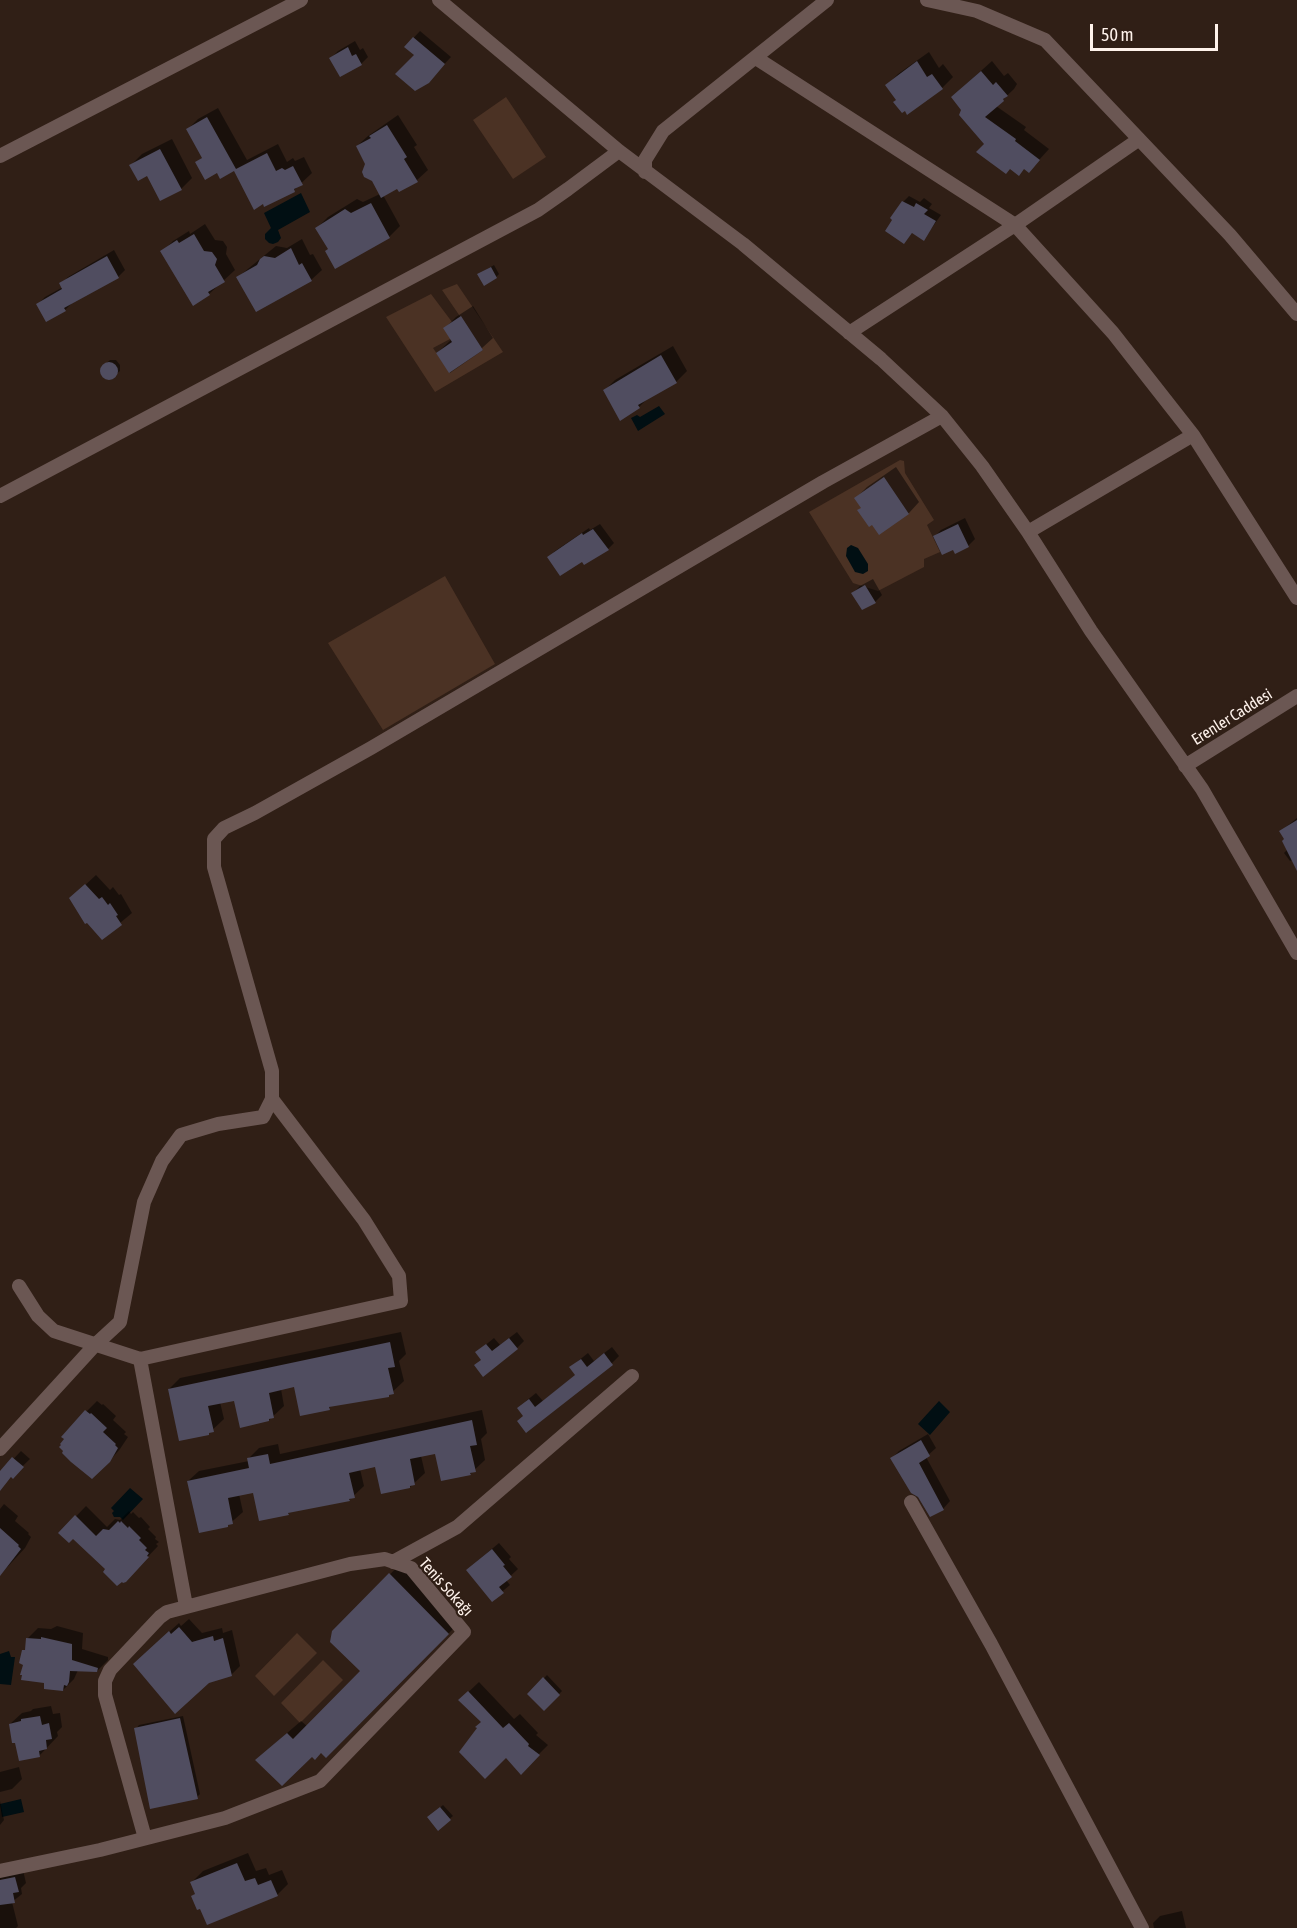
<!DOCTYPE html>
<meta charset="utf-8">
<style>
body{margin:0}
#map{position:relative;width:1297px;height:1928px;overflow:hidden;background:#301f16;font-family:"Asap Condensed",sans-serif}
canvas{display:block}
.scale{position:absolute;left:1090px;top:24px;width:128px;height:27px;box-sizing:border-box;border:3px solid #fef2eb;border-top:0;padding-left:8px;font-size:18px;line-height:21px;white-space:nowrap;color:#fef2eb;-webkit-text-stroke:4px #301f16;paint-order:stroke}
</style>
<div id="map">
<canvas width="1297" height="1928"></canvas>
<div class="scale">50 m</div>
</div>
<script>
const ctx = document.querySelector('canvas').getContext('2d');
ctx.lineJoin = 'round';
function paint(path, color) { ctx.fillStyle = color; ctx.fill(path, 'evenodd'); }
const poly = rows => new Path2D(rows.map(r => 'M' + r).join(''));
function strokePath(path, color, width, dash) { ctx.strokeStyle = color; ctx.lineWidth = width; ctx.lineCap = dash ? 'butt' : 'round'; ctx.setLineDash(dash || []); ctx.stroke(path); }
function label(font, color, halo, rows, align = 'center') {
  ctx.font = font + ' "Asap Condensed",sans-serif'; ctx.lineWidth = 4.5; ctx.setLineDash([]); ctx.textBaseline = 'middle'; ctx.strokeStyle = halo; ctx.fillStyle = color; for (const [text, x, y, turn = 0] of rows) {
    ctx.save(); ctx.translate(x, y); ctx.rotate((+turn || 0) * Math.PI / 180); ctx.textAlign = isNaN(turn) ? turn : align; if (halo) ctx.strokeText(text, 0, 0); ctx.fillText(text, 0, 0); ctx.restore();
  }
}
const green = poly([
 [506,97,546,157,513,179,473,120],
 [457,284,503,352,435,392,386,317,431,294,452,322,450,339,433,348,450,373,483,350,442,290],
 [900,460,904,461,905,473,934,520,927,525,940,552,924,559,924,567,878,591,853,583,809,512],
 [445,576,495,664,383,730,328,643],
 [297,1633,317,1653,274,1696,255,1676],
 [323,1660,343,1680,300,1723,281,1703]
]);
const water = poly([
 [301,193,310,212,278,230,281,238,278,242,273,244,269,243,265,239,265,234,271,228,264,213],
 [659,406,665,414,638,431,631,418,637,415,640,417],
 [851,545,858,548,868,564,868,571,863,574,855,572,846,556,847,548],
 [939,1401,950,1412,930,1435,918,1424],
 [130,1488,143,1499,123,1520,120,1517,114,1517,112,1513,114,1511,111,1508],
 [9,1651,11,1657,15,1657,11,1685,0,1684,0,1654],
 [21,1799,24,1812,2,1817,0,1804]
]);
const shadow = poly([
 [420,31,451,57,435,74,406,46],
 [355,41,360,50,363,48,368,57,361,64,331,58,338,51],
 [929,52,939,68,943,64,953,77,942,88,898,100,887,85,898,74],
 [992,61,1004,76,1008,73,1017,84,1014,89,996,106,1026,127,1024,130,1049,149,1029,171,986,144,963,87],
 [218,108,247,160,278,144,287,162,293,158,295,161,304,157,312,173,294,190,234,169,218,171,197,162,203,157,188,129,198,119],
 [398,115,417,145,414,147,428,170,417,180,400,190,398,187,383,195,400,226,389,237,329,249,317,228,328,217,357,199,363,202,380,194,357,146,368,136],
 [172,139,192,178,181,189,131,165,142,154],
 [909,196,920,202,924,198,932,204,929,208,941,215,924,239,913,232,904,243,894,219,903,202],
 [205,224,215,240,223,241,227,247,226,254,235,270,209,294,162,252,173,241,189,231,190,234],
 [302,239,310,255,313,254,322,270,311,280,238,277,276,246,287,248],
 [114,250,125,270,118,277,72,303,65,310,38,304,45,297,63,287,61,284,68,277],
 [494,265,499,274,496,277,479,274],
 [473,306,493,338,482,348,450,371,437,353,452,339,445,328,456,317],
 [673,346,687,371,676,382,649,397,639,407,604,391,615,380],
 [110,360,116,360,120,365,120,371,111,378,105,378,102,373,102,367],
 [896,467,919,502,909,513,879,533,856,498,867,487],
 [965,518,975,539,968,546,934,537,941,530],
 [600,524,614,543,608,549,582,559,549,557,555,551,589,528,590,530],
 [873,579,882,595,875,602,853,593,860,586],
 [1297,818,1297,868,1293,860,1290,861,1284,853,1288,849,1286,839,1281,831],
 [96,875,110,890,113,887,119,895,121,894,132,913,102,938,82,888],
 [401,1332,406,1354,399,1361,404,1381,388,1396,332,1405,329,1408,295,1386,281,1389,284,1406,269,1420,235,1399,220,1402,224,1419,208,1434,169,1389,180,1378],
 [517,1332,524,1341,517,1348,482,1359,477,1352,494,1338,500,1345],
 [612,1347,619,1356,612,1363,525,1415,526,1401,536,1393,543,1401,577,1374,571,1368,578,1361,588,1353,594,1361],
 [97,1401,102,1405,103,1404,116,1416,113,1420,126,1432,124,1434,128,1437,120,1449,106,1465,86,1412],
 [482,1410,487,1433,481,1439,485,1460,470,1474,436,1453,421,1456,425,1473,410,1487,376,1465,360,1469,364,1486,349,1500,291,1510,288,1514,254,1491,239,1494,243,1512,227,1526,188,1481,199,1471,249,1461,248,1459,259,1448,278,1444,280,1454],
 [928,1434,936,1448,926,1457,950,1501,943,1509,931,1515,892,1458,899,1451],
 [21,1451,30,1459,1,1487,0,1473],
 [4,1504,18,1516,15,1521,29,1533,28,1534,31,1537,25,1548,0,1575,0,1509],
 [86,1506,107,1527,115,1519,120,1520,129,1511,131,1514,133,1512,139,1518,141,1517,150,1527,148,1529,156,1537,155,1539,159,1542,156,1544,158,1546,140,1565,108,1569,73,1537,60,1533],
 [499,1543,511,1557,509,1559,518,1569,506,1580,510,1585,492,1600,475,1563],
 [403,1561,462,1620,326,1756,322,1752,312,1755,271,1747,301,1721,307,1726,362,1671,334,1632],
 [189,1619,202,1633,222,1628,223,1633,232,1630,240,1666,231,1675,209,1681,144,1655,179,1623,181,1626],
 [57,1626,83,1633,82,1649,108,1657,108,1660,97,1671,78,1670,74,1679,63,1690,46,1682,25,1664,24,1651,26,1648,27,1639,38,1628,51,1629],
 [547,1675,562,1691,544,1709,529,1694],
 [479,1682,514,1719,520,1714,538,1733,536,1735,548,1745,521,1772,483,1721,460,1700],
 [51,1706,53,1714,60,1713,62,1727,57,1732,58,1736,39,1756,10,1724,22,1713,31,1711,33,1709],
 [183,1716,200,1794,197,1797,136,1729,139,1725],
 [19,1767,22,1779,12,1789,0,1792,0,1772],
 [0,1801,4,1820,0,1825],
 [443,1805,453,1816,438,1828,429,1817],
 [248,1853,256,1871,266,1868,269,1875,282,1870,288,1884,277,1895,201,1907,193,1896,196,1893,192,1882,203,1871],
 [23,1870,26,1883,21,1888,22,1894,12,1902,18,1926,16,1928,0,1928,0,1877],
 [1182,1911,1186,1928,1154,1928,1153,1923,1160,1916]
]);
const building = poly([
 [413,37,445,64,429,83,415,91,395,74,414,55,404,47],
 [348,47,352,56,356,54,362,65,340,77,329,58],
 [917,61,927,77,932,74,943,89,907,115,905,111,902,113,893,102,896,100,885,85],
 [981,71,993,85,996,82,1008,96,1003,99,1004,101,985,117,1016,139,1015,141,1040,160,1029,173,1024,169,1019,176,1010,169,1006,174,976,152,984,144,959,115,961,110,951,97],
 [207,117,236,169,267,153,276,171,282,168,285,170,293,166,303,185,294,189,295,192,264,207,263,204,254,210,234,171,220,179,217,173,205,180,195,162,202,158,186,129],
 [387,125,407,157,404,159,418,182,399,192,397,189,381,198,372,181,364,177,362,172,365,164,356,146,371,138,369,136],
 [160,149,182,190,160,201,147,176,138,181,129,165],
 [902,201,914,207,916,203,928,210,924,214,936,221,924,241,912,233,904,244,885,231,892,220,890,218],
 [371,203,390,238,335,269,325,251,328,249,315,228,345,209,351,213],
 [194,234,204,251,212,252,217,259,215,265,225,282,208,292,210,295,193,306,160,251,177,240,179,243],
 [291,248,299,265,302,263,312,281,256,312,236,277,257,265,260,259,264,256,275,258],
 [107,256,119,278,64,308,66,311,46,322,36,304,62,289,59,283],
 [491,267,497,278,484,286,477,274],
 [461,316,483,350,449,373,436,353,452,342,443,328],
 [661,355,677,383,638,405,640,408,620,421,603,390],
 '100 371a9 9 0 1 1 18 0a9 9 0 1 1-18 0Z',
 [884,477,909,514,879,535,872,525,869,527,857,510,861,508,854,498],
 [958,524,969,547,955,554,953,550,942,555,933,536],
 [593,529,609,550,584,565,582,562,560,576,547,557,582,533,583,535],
 [865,585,876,603,862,610,851,593],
 [1297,820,1297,871,1282,841,1284,839,1279,831],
 [85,884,99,899,102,897,108,905,110,903,118,915,116,916,122,925,102,940,87,923,85,924,69,898],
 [509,1338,518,1349,483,1377,474,1365,481,1360,475,1352,486,1344,492,1351],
 [390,1342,395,1367,388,1368,394,1394,389,1395,389,1397,329,1407,330,1410,300,1416,294,1387,269,1393,274,1418,269,1419,269,1421,240,1428,234,1401,208,1406,214,1432,209,1433,209,1435,179,1441,168,1389],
 [604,1353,613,1365,526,1433,517,1421,523,1416,517,1408,529,1399,535,1407,575,1375,569,1367,581,1359,587,1367],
 [85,1410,90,1414,91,1413,107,1428,103,1432,116,1444,115,1445,118,1448,110,1462,92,1479,71,1462,62,1453,63,1451,59,1447,61,1445,60,1444,64,1439,61,1437],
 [472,1420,477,1445,470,1446,476,1472,470,1473,471,1475,441,1481,435,1454,410,1459,415,1485,410,1486,410,1488,381,1494,375,1467,349,1473,355,1498,349,1499,350,1501,288,1513,289,1515,259,1521,253,1493,228,1498,233,1524,228,1525,228,1527,199,1533,187,1481,249,1468,247,1458,268,1454,270,1464],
 [921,1440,930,1456,919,1463,944,1510,930,1517,918,1497,911,1493,890,1458],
 [12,1457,24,1467,13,1479,11,1477,0,1491,0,1471],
 [75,1515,96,1536,103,1529,109,1530,118,1521,120,1523,121,1521,128,1528,129,1526,141,1538,139,1540,147,1548,145,1550,149,1553,147,1556,149,1557,126,1582,123,1583,122,1582,117,1586,103,1572,105,1569,73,1539,69,1543,58,1533],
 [0,1528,19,1545,18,1546,21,1549,0,1576],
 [492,1549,505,1565,503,1566,512,1577,499,1587,504,1593,492,1602,466,1570],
 [389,1573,449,1634,326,1758,321,1753,315,1760,312,1757,282,1786,255,1760,287,1733,293,1739,360,1671,330,1642,332,1631],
 [179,1627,192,1642,213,1636,214,1641,223,1638,232,1676,209,1683,175,1714,133,1664,169,1631,171,1634],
 [41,1637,72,1644,72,1660,98,1668,97,1672,70,1671,69,1682,67,1686,64,1685,63,1691,44,1689,44,1683,21,1680,22,1675,20,1675,23,1665,19,1663,22,1650,25,1650,26,1638,41,1639],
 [543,1677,560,1695,544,1711,527,1694],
 [468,1691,503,1728,509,1723,529,1744,528,1746,540,1755,521,1775,506,1758,485,1779,459,1752,477,1728,475,1727,481,1722,458,1700],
 [40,1716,42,1725,49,1723,52,1739,46,1740,47,1749,39,1751,40,1757,19,1761,15,1743,12,1743,9,1724,21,1721,21,1719],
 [180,1718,198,1799,150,1809,134,1728],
 [440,1807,451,1820,438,1831,427,1817],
 [237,1863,245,1881,255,1878,258,1885,271,1880,278,1896,207,1925,200,1909,197,1910,191,1896,195,1894,190,1882],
 [15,1877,19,1892,13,1893,15,1903,0,1905,0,1880]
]);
const street = poly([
 [439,0,619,151,743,244,881,359,942,416,982,466,1028,532,1091,631,1202,789,1297,953],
 [927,0,977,11,1045,40,1230,235,1297,314],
 [756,58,1015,225,1113,333,1193,435,1297,598],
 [0,156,301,0],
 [645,172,645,160,663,131,827,0],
 [849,333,1015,225,1138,140],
 [0,496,538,210,568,189,619,151],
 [1028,532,1193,435],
 [1185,766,1297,696],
 [19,1286,38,1316,54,1331,140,1359,401,1301,399,1276,364,1220,272,1099,272,1071,214,867,214,839,224,828,255,813,371,748,823,482,942,416],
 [140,1359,186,1606],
 [0,1449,95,1345,120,1322,144,1202,162,1161,181,1135,218,1124,263,1117,272,1099],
 [911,1502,991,1644,1142,1928],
 [393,1562,457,1527,632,1376],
 [0,1871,100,1850,225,1818,320,1781,464,1632,411,1568,385,1559,350,1564,167,1612,160,1617,110,1670,105,1681,105,1695,145,1838]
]);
const streetNames = [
 ["Erenler Caddesi",1232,717,-32],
 ["Tenis Sokağı",446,1587,48]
];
paint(green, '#4b3224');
paint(water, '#010f13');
paint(shadow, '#0007');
paint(building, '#504d60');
strokePath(street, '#6b5753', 14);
label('16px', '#fef2eb', '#301f16', streetNames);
</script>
